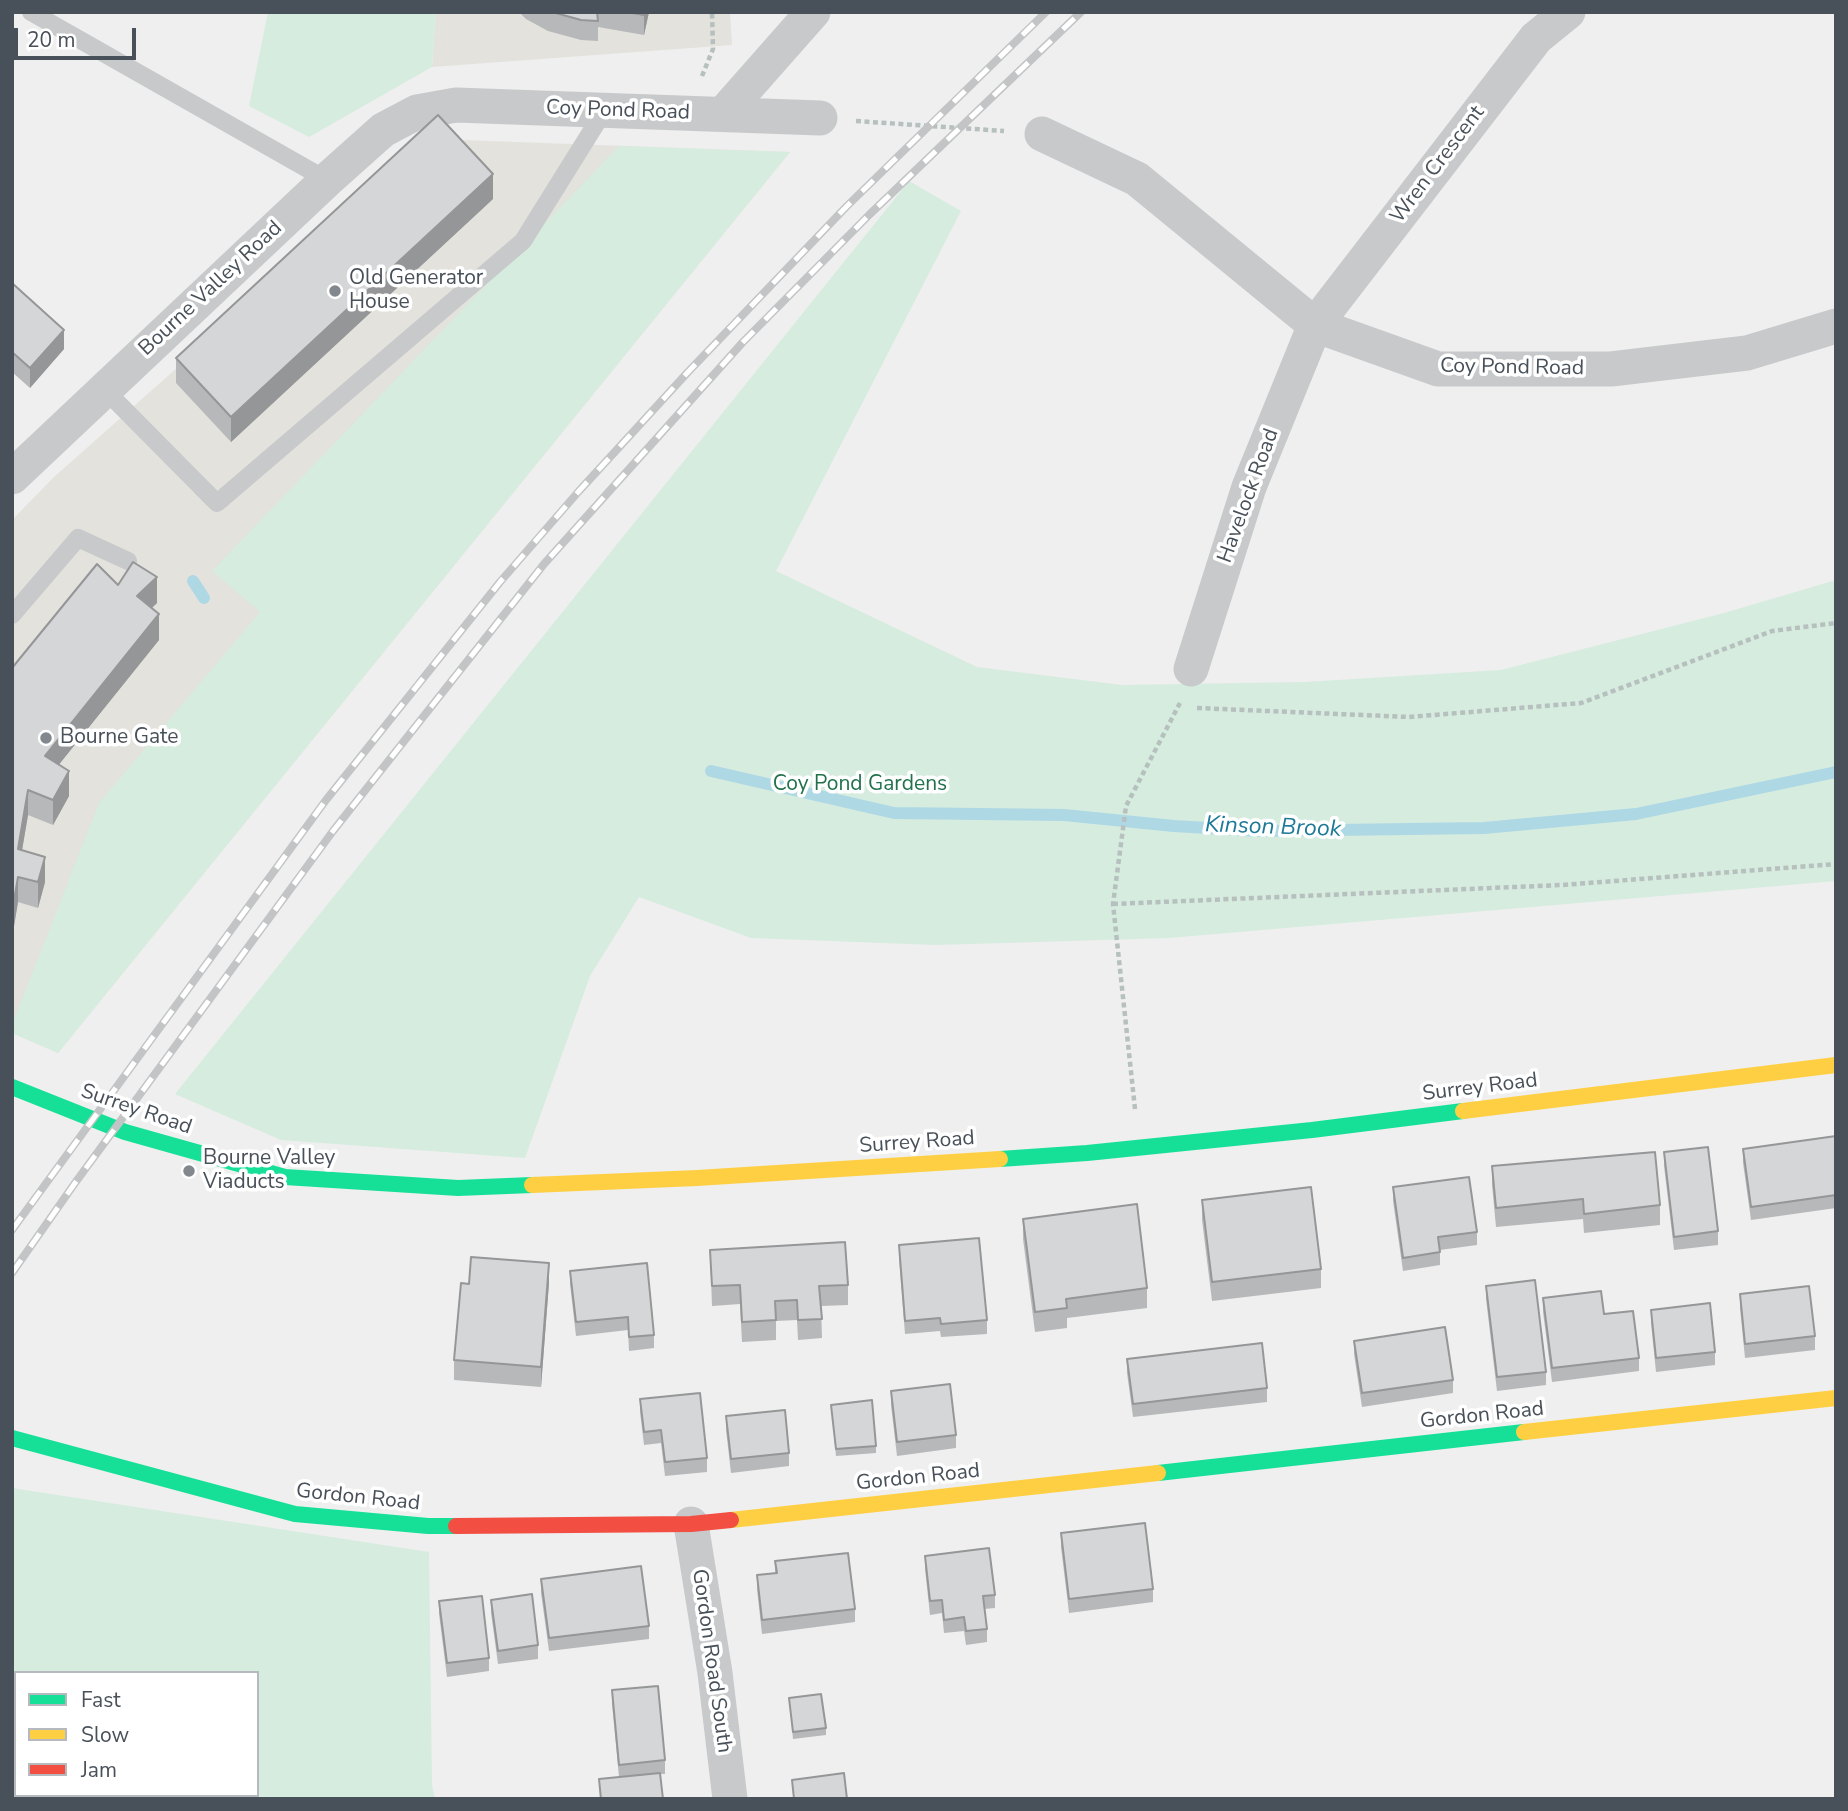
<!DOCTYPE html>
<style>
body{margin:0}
#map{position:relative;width:1848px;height:1811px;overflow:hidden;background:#efefef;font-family:"Nunito Sans",sans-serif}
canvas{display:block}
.frame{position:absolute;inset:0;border:14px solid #485059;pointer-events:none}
.legend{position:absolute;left:14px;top:1671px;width:245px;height:126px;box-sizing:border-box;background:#fff;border:2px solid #b6b9bd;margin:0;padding:9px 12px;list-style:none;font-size:21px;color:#485059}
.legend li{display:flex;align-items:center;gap:14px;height:35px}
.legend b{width:35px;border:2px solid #b6b9bd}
.scale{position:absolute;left:14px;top:28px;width:122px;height:32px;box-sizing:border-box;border:4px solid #485059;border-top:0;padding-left:9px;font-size:21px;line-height:24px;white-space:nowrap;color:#485059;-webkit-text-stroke:5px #fff;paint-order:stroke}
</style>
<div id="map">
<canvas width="1848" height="1811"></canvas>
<div class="frame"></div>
<ul class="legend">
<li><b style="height:9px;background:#16e098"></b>Fast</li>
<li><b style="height:9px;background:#ffcf43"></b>Slow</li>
<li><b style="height:9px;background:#f24e42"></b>Jam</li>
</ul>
<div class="scale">20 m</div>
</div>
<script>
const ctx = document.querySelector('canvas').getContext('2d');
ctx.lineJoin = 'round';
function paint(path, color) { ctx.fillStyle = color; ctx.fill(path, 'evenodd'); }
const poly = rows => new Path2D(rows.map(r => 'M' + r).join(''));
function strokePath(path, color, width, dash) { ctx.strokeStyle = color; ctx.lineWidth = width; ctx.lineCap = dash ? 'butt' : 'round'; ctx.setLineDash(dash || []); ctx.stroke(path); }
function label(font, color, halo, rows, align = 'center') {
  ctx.font = font + ' "Nunito Sans",sans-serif'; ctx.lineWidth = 7; ctx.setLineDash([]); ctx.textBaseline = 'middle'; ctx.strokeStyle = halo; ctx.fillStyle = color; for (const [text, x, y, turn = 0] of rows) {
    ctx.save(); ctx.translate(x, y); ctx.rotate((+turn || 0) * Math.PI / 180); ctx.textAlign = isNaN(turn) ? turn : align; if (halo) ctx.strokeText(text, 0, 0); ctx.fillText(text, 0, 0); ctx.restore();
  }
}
const commercial = poly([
 [436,12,730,12,732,45,432,67],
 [435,139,790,152,58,1053,12,1033,12,520,54,477]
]);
const green = poly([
 [268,12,436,12,432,67,309,137,249,106],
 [619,146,790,152,58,1053,12,1033,12,1025,99,803,260,612,212,571],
 [909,181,961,211,776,571,977,667,1122,685,1305,682,1501,670,1724,613,1836,580,1836,881,1169,938,937,945,751,938,639,897,590,976,525,1158,281,1140,175,1094],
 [12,1488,429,1552,432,1785,435,1799,252,1799,250,1795,257,1795,257,1673,16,1673,16,1795,237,1795,232,1799,12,1799]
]);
const stream = poly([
 [193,581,204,598],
 [711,771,894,813,1064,815,1174,826,1259,831,1484,828,1636,814,1836,772]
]);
const path = poly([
 [702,76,713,49,712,12],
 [856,121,1004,131],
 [1197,708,1409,717,1581,703,1772,631,1836,623],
 [1113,904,1562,885,1836,864],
 [1135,1109,1113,904,1126,806,1180,703]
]);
const lane = poly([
 [31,12,327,180],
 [105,390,217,503,523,241,604,111],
 [12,615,78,538,128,561]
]);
const street = poly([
 [723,114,813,12],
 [1042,134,1137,179,1315,325,1438,369,1611,369,1747,353,1836,326],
 [12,477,327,180,383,130,417,112,456,105,820,118],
 [1191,669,1249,487,1315,325,1536,38,1568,12],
 [691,1524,715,1673,730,1799]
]);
const fast = poly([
 [12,1087,125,1132,285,1177,458,1188,532,1185],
 [1000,1159,1087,1153,1312,1130,1463,1111],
 [12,1438,295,1514,428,1526,456,1526],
 [1158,1473,1524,1432]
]);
const slow = poly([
 [1463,1111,1836,1065],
 [532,1185,697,1178,1000,1159],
 [1524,1432,1836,1398],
 [731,1520,1158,1473]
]);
const jam = poly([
 [456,1526,691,1524,731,1520]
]);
const rail = poly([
 [12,1230,326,800,500,582,579,491,688,372,847,206,1046,12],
 [12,1273,75,1183,333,831,544,564,743,342,870,214,1081,12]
]);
const wall = poly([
 [519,12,649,12,644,35,598,27,598,41,581,40,548,31,526,19],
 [493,199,231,442,176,383,176,358],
 [12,283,64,349,30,388,12,372],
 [118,585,157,603,152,608,159,640,59,764,69,796,53,825,28,815,22,850,45,882,38,908,18,902,12,938,12,668],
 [1836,1136,1836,1208,1751,1220,1743,1163,1743,1149],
 [1664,1152,1718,1231,1718,1245,1674,1250,1664,1166],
 [1492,1166,1660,1205,1660,1225,1584,1233,1583,1219,1496,1227,1492,1185],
 [1393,1187,1477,1232,1477,1245,1440,1250,1440,1265,1403,1271,1393,1201],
 [1202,1200,1321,1269,1321,1288,1212,1301,1202,1220],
 [1023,1219,1147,1288,1147,1308,1067,1318,1067,1328,1035,1332,1023,1239],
 [899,1245,987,1320,987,1334,941,1337,940,1331,905,1334,899,1259],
 [710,1250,848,1285,848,1305,821,1306,822,1338,798,1340,797,1320,776,1321,776,1340,742,1342,740,1304,712,1306],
 [570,1271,654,1335,654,1348,629,1351,628,1330,576,1336,570,1284],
 [549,1283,541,1387,454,1380,454,1360,469,1284],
 [1486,1286,1546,1372,1546,1385,1497,1391,1486,1299],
 [1740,1294,1815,1336,1815,1350,1745,1358,1740,1308],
 [1543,1298,1604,1314,1639,1358,1639,1371,1552,1382,1543,1312],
 [1651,1310,1715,1352,1715,1365,1656,1372,1651,1323],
 [1354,1341,1453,1380,1453,1393,1362,1407,1354,1354],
 [1127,1359,1267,1388,1267,1402,1133,1417,1127,1373],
 [891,1391,956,1435,956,1448,897,1456,891,1405],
 [640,1399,707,1458,707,1472,665,1476,661,1443,644,1445,640,1412],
 [831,1405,876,1446,876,1453,836,1456],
 [726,1416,789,1453,789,1466,731,1473,726,1430],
 [1061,1533,1153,1589,1153,1602,1069,1613,1061,1547],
 [925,1556,995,1595,995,1608,984,1609,987,1629,987,1642,966,1645,964,1631,944,1633,942,1613,930,1615,925,1569],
 [775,1561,855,1609,855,1622,762,1634,757,1589,757,1575,775,1573],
 [541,1579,649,1626,649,1639,549,1651,541,1593],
 [491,1600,538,1645,538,1659,498,1664,491,1613],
 [439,1601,489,1658,489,1671,447,1677,439,1614],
 [612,1690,665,1760,665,1774,660,1774,663,1799,600,1799,599,1779,619,1777,612,1704],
 [789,1698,826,1728,826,1735,793,1739]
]);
const shadedWall = poly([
 [644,12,649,12,644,35],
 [493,174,493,199,231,442,231,417],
 [64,330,64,349,30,388,30,368],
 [157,577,157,603,137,621,137,596],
 [159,614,159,640,45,782,45,756],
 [69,771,69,796,53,825,53,800],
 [28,790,28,815,18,874,18,849],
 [45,857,45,882,38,908,38,882],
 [18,877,18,902,12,938,12,912],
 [549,1263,549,1283,541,1387,541,1367]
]);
const building = poly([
 [552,12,597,12,598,21,581,20,552,12],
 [627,12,644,12,644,15,627,12],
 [438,115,493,174,231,417,176,358,438,115],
 [12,283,64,330,30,368,12,352,12,283],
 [133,562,157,577,137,596,159,614,45,756,69,771,53,800,28,790,18,849,45,857,38,882,18,877,12,912,12,668,97,564,118,585,133,562],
 [1836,1136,1836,1195,1751,1207,1743,1149,1836,1136],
 [1708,1147,1718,1231,1674,1237,1664,1152,1708,1147],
 [1655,1152,1660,1205,1584,1214,1583,1199,1496,1208,1492,1166,1655,1152],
 [1469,1177,1477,1232,1438,1237,1440,1252,1403,1258,1393,1187,1469,1177],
 [1311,1187,1321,1269,1212,1282,1202,1200,1311,1187],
 [1137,1204,1147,1288,1066,1299,1067,1308,1035,1312,1023,1219,1137,1204],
 [979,1238,987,1320,941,1324,940,1318,905,1321,899,1245,979,1238],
 [845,1242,848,1285,819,1286,822,1319,798,1320,797,1300,775,1301,776,1320,742,1322,740,1285,712,1286,710,1250,845,1242],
 [471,1257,549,1263,541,1367,454,1360,461,1283,469,1284,471,1257],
 [647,1263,654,1335,629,1337,628,1317,576,1322,570,1271,647,1263],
 [1535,1280,1546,1372,1497,1377,1486,1286,1535,1280],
 [1809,1286,1815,1336,1745,1344,1740,1294,1809,1286],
 [1601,1291,1604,1314,1633,1311,1639,1358,1552,1368,1543,1298,1601,1291],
 [1710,1303,1715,1352,1656,1358,1651,1310,1710,1303],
 [1445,1327,1453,1380,1362,1393,1354,1341,1445,1327],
 [1262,1343,1267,1388,1133,1404,1127,1359,1262,1343],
 [950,1384,956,1435,897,1442,891,1391,950,1384],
 [700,1393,707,1458,665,1462,661,1430,644,1432,640,1399,700,1393],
 [872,1400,876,1446,836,1449,831,1405,872,1400],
 [785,1410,789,1453,731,1459,726,1416,785,1410],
 [1145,1523,1153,1589,1069,1599,1061,1533,1145,1523],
 [989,1548,995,1595,983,1596,987,1629,966,1631,964,1617,944,1620,942,1600,930,1601,925,1556,989,1548],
 [848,1553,855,1609,762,1620,757,1575,777,1573,775,1561,848,1553],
 [641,1566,649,1626,549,1638,541,1579,641,1566],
 [532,1594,538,1645,498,1651,491,1600,532,1594],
 [482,1596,489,1658,447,1663,439,1601,482,1596],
 [658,1686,665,1760,619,1765,612,1690,658,1686],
 [821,1694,826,1728,793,1732,789,1698,821,1694],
 [660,1773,663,1799,601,1799,599,1779,660,1773],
 [844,1773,847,1799,794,1799,792,1780,844,1773]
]);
const markers = [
 [335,291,7,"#82888e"],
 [46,738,7,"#82888e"],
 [189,1171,7,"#82888e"]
];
const streetNames = [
 ["Coy Pond Road",618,111,2],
 ["Wren Crescent",1438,165,-53],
 ["Bourne Valley Road",211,289,-43],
 ["Coy Pond Road",1512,368,1],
 ["Havelock Road",1249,496,-70],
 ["Surrey Road",1480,1088,-7],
 ["Surrey Road",136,1110,19],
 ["Surrey Road",917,1143,-4],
 ["Gordon Road",1482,1416,-6],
 ["Gordon Road",918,1478,-6],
 ["Gordon Road",358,1498,6],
 ["Gordon Road South",711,1661,82]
];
const poiNames = [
 ["Old Generator",349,279],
 ["House",349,303],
 ["Bourne Gate",60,738],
 ["Bourne Valley",203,1159],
 ["Viaducts",203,1183]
];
const parkNames = [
 ["Coy Pond Gardens",860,785]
];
const waterNames = [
 ["Kinson Brook",1273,828,2]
];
paint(commercial, '#e3e2dd');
paint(green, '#d6ecdf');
strokePath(stream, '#afd8e5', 12);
strokePath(path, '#b6c0be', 4.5, [5, 3.5]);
strokePath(lane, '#c7c9ca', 18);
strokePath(street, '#c7c9ca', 35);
strokePath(fast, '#16e098', 16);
strokePath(slow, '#ffcf43', 16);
strokePath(jam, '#f24e42', 16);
strokePath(rail, '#c3c4c5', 8);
strokePath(rail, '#fff', 5, [16]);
paint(wall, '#b7b8ba');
paint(shadedWall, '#959697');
paint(building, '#d5d6d8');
strokePath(building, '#959697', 2);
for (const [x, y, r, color] of markers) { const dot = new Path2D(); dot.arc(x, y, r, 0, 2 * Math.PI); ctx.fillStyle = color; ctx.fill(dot); strokePath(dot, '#fff', 2.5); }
label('21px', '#485059', '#fff', streetNames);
label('21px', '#485059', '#fff', poiNames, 'left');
label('21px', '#22714c', '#fff', parkNames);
label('italic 23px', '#1d7997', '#fff', waterNames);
</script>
